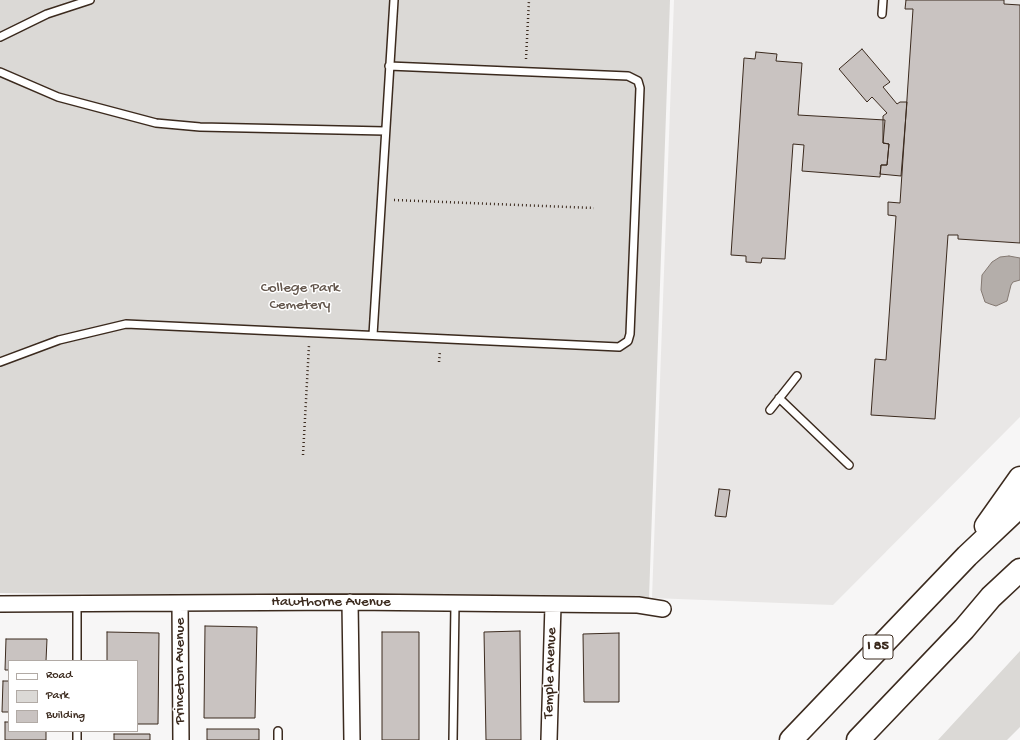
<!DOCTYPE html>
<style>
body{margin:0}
#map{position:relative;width:1020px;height:740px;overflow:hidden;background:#f7f6f6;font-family:"Gochi Hand",sans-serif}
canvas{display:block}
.legend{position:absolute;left:8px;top:660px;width:130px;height:72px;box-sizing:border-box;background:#fff;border:1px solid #b1aaa5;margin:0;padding:5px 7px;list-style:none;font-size:12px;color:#3b2a1e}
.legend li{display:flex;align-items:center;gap:8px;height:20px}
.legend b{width:20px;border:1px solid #b1aaa5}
</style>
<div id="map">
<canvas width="1020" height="740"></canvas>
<ul class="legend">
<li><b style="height:5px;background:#fff"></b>Road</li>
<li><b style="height:11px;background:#dbd9d6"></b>Park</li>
<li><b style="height:11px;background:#c9c3c1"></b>Building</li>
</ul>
</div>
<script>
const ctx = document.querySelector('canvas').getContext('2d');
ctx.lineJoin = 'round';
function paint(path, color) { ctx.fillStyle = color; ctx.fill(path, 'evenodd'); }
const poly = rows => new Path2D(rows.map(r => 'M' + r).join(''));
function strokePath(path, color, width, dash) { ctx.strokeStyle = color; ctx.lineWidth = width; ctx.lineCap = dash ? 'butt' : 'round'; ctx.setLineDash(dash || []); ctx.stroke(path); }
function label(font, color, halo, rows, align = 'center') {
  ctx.font = font + ' "Gochi Hand",sans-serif'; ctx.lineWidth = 3; ctx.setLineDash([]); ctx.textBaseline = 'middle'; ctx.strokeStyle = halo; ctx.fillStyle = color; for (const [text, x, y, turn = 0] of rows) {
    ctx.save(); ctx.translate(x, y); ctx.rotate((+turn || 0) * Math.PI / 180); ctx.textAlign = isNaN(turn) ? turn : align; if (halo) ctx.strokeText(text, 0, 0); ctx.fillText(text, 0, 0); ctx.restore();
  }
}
const built = poly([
 [674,0,1020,0,1020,417,833,605,652,598]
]);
const green = poly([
 [0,0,670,0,649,598,0,593],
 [1020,651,1020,727,1007,740,938,740]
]);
const water = poly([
 [1009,256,1020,258,1020,280,1013,282,1011,285,1007,301,996,306,990,304,985,302,981,290,982,275,992,262,1000,257,1009,256]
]);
const building = poly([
 [906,0,1004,0,1004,4,1020,5,1020,243,958,239,958,235,948,235,935,419,871,415,875,359,886,360,896,216,888,215,888,202,900,203,913,9,905,9,906,0],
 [862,49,890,82,883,87,897,104,900,102,907,102,901,176,880,174,881,165,887,165,889,144,883,143,883,116,887,113,872,97,867,102,839,69,862,49],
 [756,52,777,54,776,61,802,63,798,115,885,120,883,143,889,144,887,165,881,165,880,177,802,171,804,145,793,144,785,259,762,258,761,263,746,262,746,256,731,255,744,58,755,59,756,52],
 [719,489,730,490,726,517,715,516,719,489],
 [205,626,257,627,255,718,204,718,205,626],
 [520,631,521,740,486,740,484,632,520,631],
 [107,632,159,633,158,724,137,724,137,661,107,661,107,632],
 [382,632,419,632,419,740,382,740,382,632],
 [619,633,619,702,584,702,583,634,619,633],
 [6,639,47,639,46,661,9,661,9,670,5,670,6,639],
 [3,681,9,681,9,712,2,712,3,681],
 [5,722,9,722,9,731,46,731,46,740,5,740,5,722],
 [207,729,259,729,259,740,207,740,207,729],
 [114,734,150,734,150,740,114,740,114,734]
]);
const path = poly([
 [526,59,529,0],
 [394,200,594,208],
 [439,362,440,351],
 [303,455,309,345]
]);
const service = poly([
 [882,14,883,0],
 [0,37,47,14,90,0],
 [0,72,58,97,156,123,200,127,385,131],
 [373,335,394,0],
 [0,362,59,340,126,324,619,347,628,341,630,334,640,88,638,81,628,76,389,66],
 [779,398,849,465],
 [770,410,797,376],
 [77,661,77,604],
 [278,731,278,740],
 [77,740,77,731],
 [453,740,455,604]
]);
const minor = poly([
 [350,602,352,740],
 [180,603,181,740],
 [0,604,350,602,638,605,663,609],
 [549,740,553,605]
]);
const motorway = poly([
 [986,526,1020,478],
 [791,740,967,556,1020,506],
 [858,740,964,629,991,597,1020,570]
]);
const shields = [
 [878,647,30]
];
const shieldNames = [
 ["I 85",878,647]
];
const parkNames = [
 ["College Park",300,289],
 ["Cemetery",300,306]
];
const streetNames = [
 ["Hawthorne Avenue",331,603],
 ["Princeton Avenue",181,671,-90],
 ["Temple Avenue",551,673,-88]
];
paint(built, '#e9e7e6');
paint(green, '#dbd9d6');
paint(water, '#b4aeaa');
strokePath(water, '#847972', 1);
paint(building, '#c9c3c1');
strokePath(building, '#3b2a1e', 1);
strokePath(service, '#3b2a1e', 10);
strokePath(minor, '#3b2a1e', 18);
strokePath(motorway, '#3b2a1e', 25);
strokePath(path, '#3b2a1e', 2.5, [1, 3]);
strokePath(service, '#fff', 7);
strokePath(minor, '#fff', 15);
strokePath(motorway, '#fff', 22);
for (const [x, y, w] of shields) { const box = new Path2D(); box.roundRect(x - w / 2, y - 12, w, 24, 3); ctx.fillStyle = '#fff'; ctx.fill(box); strokePath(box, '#3b2a1e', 1); }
label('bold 14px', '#3b2a1e', null, shieldNames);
label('15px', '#63564c', '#fff', parkNames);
label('15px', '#3b2a1e', '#fff', streetNames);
</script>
